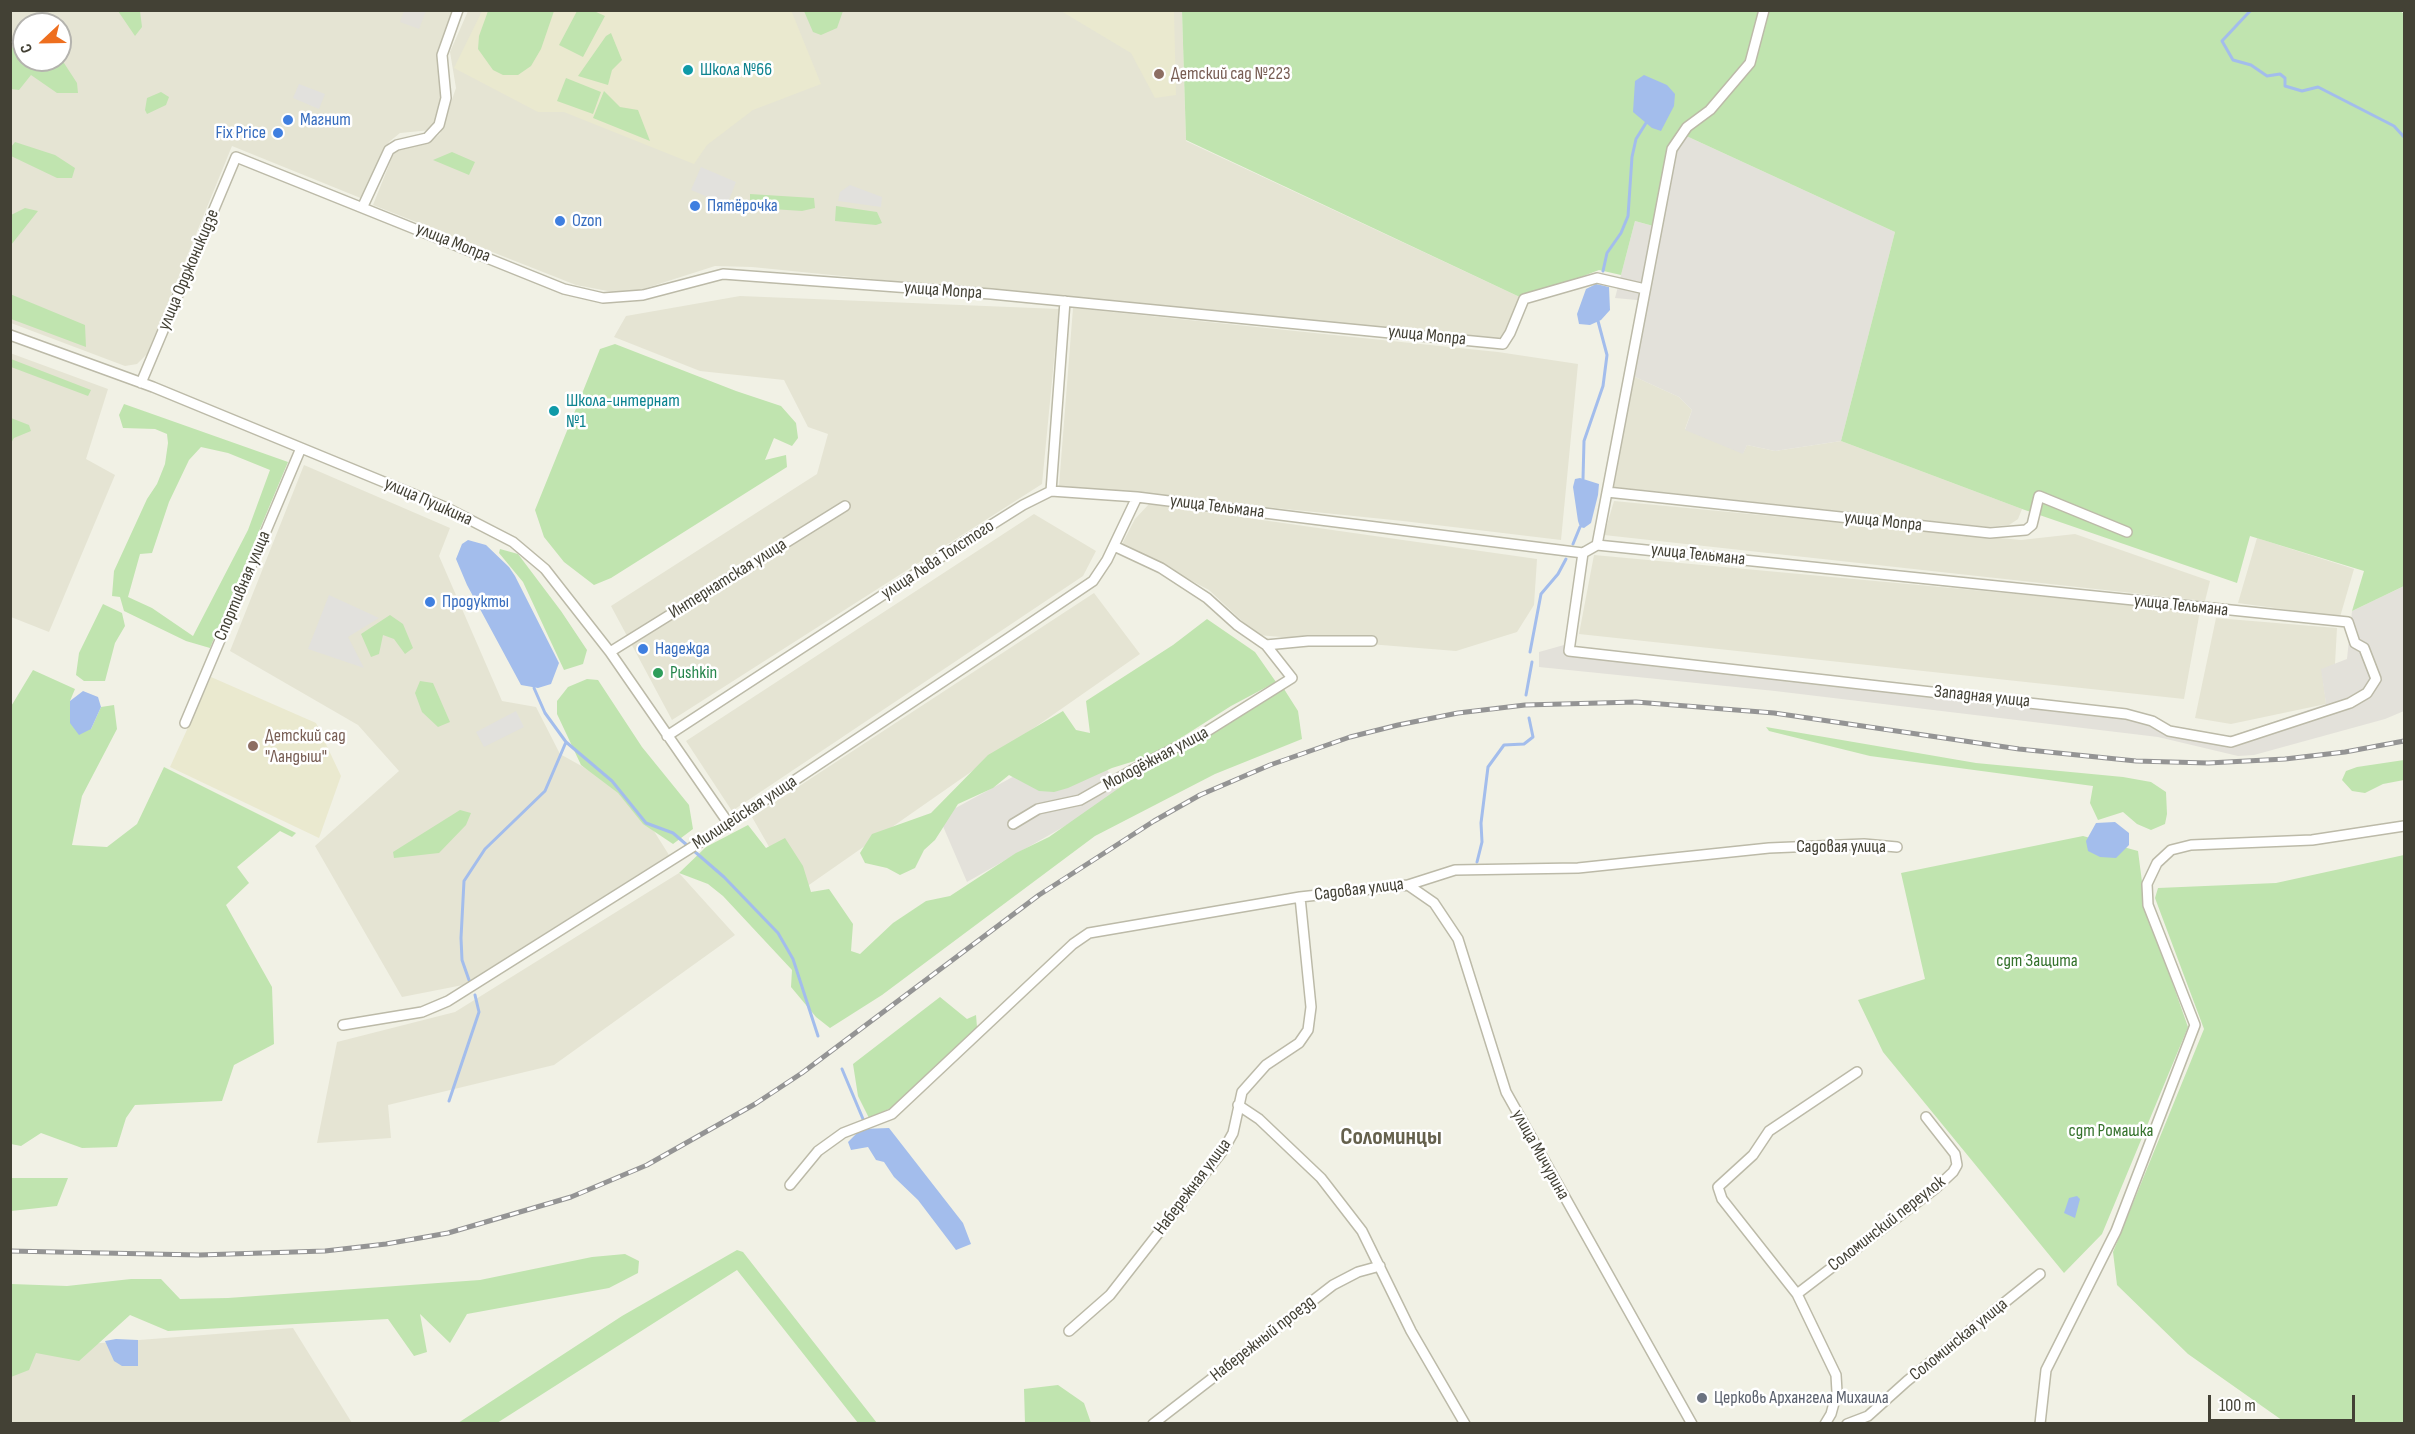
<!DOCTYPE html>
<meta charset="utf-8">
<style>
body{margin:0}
#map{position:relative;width:2415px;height:1434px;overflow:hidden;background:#f1f1e5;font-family:"Sofia Sans Condensed",sans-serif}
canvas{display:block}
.frame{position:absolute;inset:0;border:12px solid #434135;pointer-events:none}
.north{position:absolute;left:12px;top:12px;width:60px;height:60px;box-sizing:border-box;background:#fff;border:2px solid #b4b3ae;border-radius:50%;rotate:248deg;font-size:16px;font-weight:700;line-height:24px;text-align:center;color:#434135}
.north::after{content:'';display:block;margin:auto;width:21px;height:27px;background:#ee6f1f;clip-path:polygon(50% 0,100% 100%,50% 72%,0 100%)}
.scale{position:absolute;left:2208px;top:1395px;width:147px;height:27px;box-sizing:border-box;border:3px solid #434135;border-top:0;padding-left:8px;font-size:18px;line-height:21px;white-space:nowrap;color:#434135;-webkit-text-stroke:4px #fff;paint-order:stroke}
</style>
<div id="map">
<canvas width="2415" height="1434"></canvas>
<div class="frame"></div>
<div class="north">С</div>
<div class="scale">100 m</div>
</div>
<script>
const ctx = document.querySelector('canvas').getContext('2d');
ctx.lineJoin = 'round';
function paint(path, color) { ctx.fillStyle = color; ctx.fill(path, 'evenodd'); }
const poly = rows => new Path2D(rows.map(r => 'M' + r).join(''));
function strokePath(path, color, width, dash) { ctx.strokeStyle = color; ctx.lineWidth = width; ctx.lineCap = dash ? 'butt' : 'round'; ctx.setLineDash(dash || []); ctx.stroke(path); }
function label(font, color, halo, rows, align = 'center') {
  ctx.font = font + ' "Sofia Sans Condensed",sans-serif'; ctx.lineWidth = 5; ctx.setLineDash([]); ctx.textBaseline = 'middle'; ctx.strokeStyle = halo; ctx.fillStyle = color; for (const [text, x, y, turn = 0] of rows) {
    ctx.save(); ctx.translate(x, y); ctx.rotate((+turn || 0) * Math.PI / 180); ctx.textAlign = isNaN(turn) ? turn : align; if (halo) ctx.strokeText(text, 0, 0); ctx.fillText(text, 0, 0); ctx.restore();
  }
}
const residential = poly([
 [10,11,459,11,444,45,446,104,431,130,400,133,389,142,363,199,232,146,147,354,137,364,125,366,11,323],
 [24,24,60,24,60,60,24,60],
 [468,11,1182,11,1186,141,1524,299,1505,336,1490,341,752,267,715,266,637,291,618,293,576,285,373,205,395,150,419,141,434,139,440,134,456,88,450,52],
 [740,296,1059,309,1042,484,672,720,611,606,817,474,828,434,808,427,784,380,700,371,614,337,626,316],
 [1073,308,1498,352,1578,364,1561,540,1403,521,1059,486],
 [10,353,108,389,86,459,115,475,49,632,11,617],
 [1633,376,1679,397,1692,410,1685,429,1743,453,1747,445,1775,451,1841,441,2022,509,2018,519,2009,525,1988,527,1614,487],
 [304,465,450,528,439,556,502,701,536,707,560,754,630,793,669,855,463,985,402,997,315,846,399,771,358,725,230,651],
 [1614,501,2021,540,2075,534,2210,581,2205,601,1604,535],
 [1149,504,1537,559,1534,605,1517,632,1456,651,1257,635,1209,590,1122,544,1135,519],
 [1034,514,1096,551,1083,576,732,811,686,741],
 [2257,538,2354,569,2340,617,2238,603],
 [1594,555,2200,611,2184,699,1579,634],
 [1094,593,1140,654,796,894,752,817],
 [2216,618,2337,628,2335,664,2322,670,2326,704,2231,724,2195,718],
 [679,873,735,935,554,1065,388,1105,391,1138,317,1143,337,1042,455,1012],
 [293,1328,352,1423,11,1424,11,1350]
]);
const industrial = poly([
 [404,11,426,11,419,29,400,22],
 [1682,134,1895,232,1841,441,1775,451,1747,445,1743,454,1685,430,1692,410,1679,397,1633,376,1648,301,1615,298,1635,221,1657,227],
 [2404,586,2404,711,2385,719,2254,755,2238,756,2158,737,1775,691,1539,667,1539,652,1564,645,2129,709,2182,732,2231,736,2326,704,2321,669,2347,659,2352,611],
 [1088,736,1121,794,967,882,939,817]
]);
const education = poly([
 [791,10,821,84,753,110,707,145,694,164,564,112,538,112,454,68,482,11],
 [1061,11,1174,11,1176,95,1155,98,1131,53],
 [211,677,316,723,341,776,319,838,170,767]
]);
const green = poly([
 [118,11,140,11,142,27,135,36],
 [488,11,554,11,541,49,531,66,518,75,503,75,493,70,478,49,479,36],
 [577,11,594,11,605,16,583,57,559,45],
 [804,11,843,11,837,28,821,35,813,32],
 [1182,11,2400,11,2404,14,2404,586,2352,611,2364,571,2250,536,2237,583,2022,509,1841,441,1895,232,1682,134,1657,227,1635,221,1621,275,1599,270,1524,299,1186,140],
 [611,33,622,60,612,70,608,85,578,76,606,36],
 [24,43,24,60,49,60,64,63,77,83,78,93,57,93,31,75,19,90,11,89,11,48],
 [566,78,601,92,593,114,557,101],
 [604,91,620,107,638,110,650,141,593,118],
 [161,92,169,97,166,105,147,114,145,110,147,98],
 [15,142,55,155,75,168,72,178,57,178,11,156,11,147],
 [452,152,475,162,469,175,433,160],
 [750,194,814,198,815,208,802,211,757,208,750,204],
 [836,206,877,212,882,223,876,225,835,221],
 [25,208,38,211,11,245,11,215],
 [10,294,85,325,86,347,11,319],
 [615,344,736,391,781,406,796,423,798,438,792,446,774,438,765,460,786,455,787,467,611,578,594,585,564,562,544,537,535,510,600,349],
 [11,359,91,390,88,396,11,367],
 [124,404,288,462,210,648,186,641,124,611,120,597,112,596,114,571,147,499,157,484,165,464,168,443,167,434,155,429,123,428,119,415],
 [201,447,228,453,270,470,248,530,193,636,152,608,128,597,140,554,152,553,169,502,189,460],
 [11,418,29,425,31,431,14,438,11,443],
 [500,549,518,554,561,611,587,650,583,664,564,670,523,582,499,553],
 [103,604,122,613,125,626,115,643,105,681,84,681,76,675,79,653],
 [390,615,403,624,413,648,405,654,394,639,383,635,379,654,371,657,361,634],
 [1207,619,1255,652,1276,682,1231,706,1154,755,1112,768,1068,788,1054,792,1039,791,1009,775,993,788,958,804,935,840,924,850,915,868,900,875,887,868,865,863,860,853,872,834,931,813,988,755,1063,711,1076,730,1090,733,1086,701,1173,645],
 [33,670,75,689,70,701,91,729,101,707,114,705,117,729,82,796,72,845,107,847,137,824,164,767,296,833,292,837,280,831,237,867,249,883,226,905,272,987,274,1044,234,1065,222,1101,135,1105,126,1118,117,1147,82,1148,41,1133,21,1146,11,1144,10,708],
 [587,679,598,680,642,747,689,805,693,829,673,844,643,824,618,793,581,765,557,714,557,701,568,687],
 [420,681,433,683,450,722,438,727,422,712,415,693],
 [1284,689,1298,711,1302,739,1215,774,1095,836,882,995,830,1028,816,1017,791,987,792,970,723,896,708,884,679,873,706,847,748,825,766,848,785,838,803,866,811,892,829,889,840,905,853,924,851,951,860,954,893,923,926,901,950,896,1016,853,1049,837,1129,781],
 [1766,727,1976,763,2123,777,2151,782,2166,792,2167,814,2165,824,2151,830,2137,824,2123,812,2098,820,2090,803,2093,786,1870,756,1769,731],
 [2404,760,2404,780,2383,784,2365,793,2352,791,2342,780,2346,771,2357,767],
 [460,810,471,813,466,825,439,853,394,858,393,852],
 [2083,836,2138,851,2145,905,2188,1027,2102,1234,2064,1273,1883,1052,1858,1000,1925,979,1901,873],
 [2404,855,2404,1423,2286,1423,2188,1354,2117,1285,2113,1252,2204,1029,2155,898,2158,888,2276,883],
 [940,997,967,1019,976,1015,977,1027,891,1108,869,1118,858,1096,853,1064],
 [11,1178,68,1178,57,1206,11,1211],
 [737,1250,743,1252,877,1423,858,1423,737,1270,497,1423,458,1423,622,1316],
 [625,1254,639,1261,638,1273,609,1288,467,1314,450,1343,420,1314,427,1352,414,1356,388,1319,168,1331,130,1315,79,1361,36,1353,29,1370,11,1377,11,1284,67,1286,131,1279,161,1279,180,1299,228,1298,480,1280,592,1257],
 [1058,1385,1084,1403,1091,1423,1025,1423,1024,1389]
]);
const parking = poly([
 [299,84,325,94,319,109,293,98],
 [701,167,736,182,727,205,691,190],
 [850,185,882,197,881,207,838,201,840,192],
 [329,595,379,618,348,637,364,668,308,649],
 [516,711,524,727,484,747,476,732]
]);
const water = poly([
 [1644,75,1667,85,1675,94,1674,106,1661,131,1652,128,1633,112,1635,81],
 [1596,284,1609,287,1610,310,1601,320,1590,325,1579,324,1577,314,1586,289],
 [1580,478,1599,484,1598,495,1591,523,1584,528,1580,527,1578,521,1573,487,1575,479],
 [468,540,486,545,509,567,515,576,559,663,551,684,538,688,521,685,467,585,456,559,462,544],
 [83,691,98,697,101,707,91,729,79,735,70,723,70,701],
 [2115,822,2129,833,2129,845,2116,858,2100,857,2088,851,2086,841,2096,823],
 [889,1128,963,1223,971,1244,956,1250,918,1200,894,1177,884,1162,876,1160,868,1147,851,1150,848,1142,861,1129],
 [2077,1196,2080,1199,2075,1218,2064,1213,2069,1198],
 [116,1339,138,1340,138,1366,122,1366,114,1361,105,1341]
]);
const stream = poly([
 [2251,10,2222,41,2233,60,2251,65,2267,76,2280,74,2285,78,2285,86,2302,91,2318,87,2394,126,2404,137],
 [1603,271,1607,253,1621,233,1628,216,1632,157,1636,139,1646,123],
 [1583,479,1584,441,1603,386,1607,355,1598,321],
 [1573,544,1580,527],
 [1530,652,1541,594,1558,574,1566,559],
 [534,688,545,713,566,742,612,781,646,823,673,833,688,846],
 [1526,695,1532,662],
 [694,851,724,877,778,933,793,959,818,1036],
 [1477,862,1482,842,1481,823,1488,767,1504,745,1524,744,1533,737,1529,718],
 [469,980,462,960,461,938,464,881,485,849,545,791,566,742],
 [842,1069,863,1119],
 [449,1101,479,1012,475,995]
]);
const street = poly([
 [363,206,389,150,397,145,427,138,439,125,446,98,442,55,458,10],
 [10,335,153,387,447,508,513,542,545,569,610,652,729,824],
 [141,383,236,157,564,289,603,298,643,295,723,274,991,294,1503,344,1510,333,1524,299,1597,278,1645,289],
 [1051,491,1137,497,1583,553,1597,545,2348,622,2355,643,2364,648,2376,679,2367,693,2350,703,2231,742,2169,731,2152,721,2126,714,1569,651,1583,553],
 [1607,492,1990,533,2026,530,2032,525,2039,496,2127,532],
 [1597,545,1672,149,1687,127,1710,110,1750,63,1764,10],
 [1114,546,1161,568,1207,598,1237,625,1266,645,1308,641,1372,641],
 [610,652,845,506],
 [185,723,301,448],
 [667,736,961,544,1023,505,1051,491,1065,301],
 [1013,824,1038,809,1080,800,1145,763,1201,735,1292,678,1266,645],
 [1408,885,1434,903,1458,939,1506,1092,1692,1424],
 [343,1025,422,1012,448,1001,729,824,1007,639,1093,581,1107,560,1137,497],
 [1238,1105,1259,1119,1321,1178,1362,1231,1411,1331,1465,1424],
 [790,1185,818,1151,843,1133,892,1114,1073,944,1089,933,1300,897,1408,885,1455,870,1578,868,1769,848,1864,844,1897,847],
 [1797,1294,1936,1188,1953,1172,1957,1165,1955,1154,1926,1117],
 [1069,1331,1110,1295,1224,1149,1233,1133,1242,1092,1266,1065,1299,1043,1308,1030,1311,1007,1300,897],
 [1153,1424,1333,1285,1358,1272,1380,1266],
 [1825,1424,1831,1414,1837,1392,1836,1375,1797,1294,1722,1199,1718,1187,1753,1155,1769,1131,1857,1072],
 [1847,1424,1868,1416,1907,1381,2040,1274],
 [2040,1424,2046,1370,2116,1231,2195,1025,2148,905,2147,884,2157,863,2171,850,2191,845,2312,840,2404,826]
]);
const rail = poly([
 [10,1251,199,1255,325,1251,386,1244,448,1233,571,1197,647,1165,755,1104,802,1073,1039,895,1154,821,1200,795,1270,765,1350,737,1398,725,1458,713,1525,705,1636,702,1774,713,2019,749,2136,761,2208,763,2285,759,2345,752,2404,741]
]);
const markers = [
 [688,70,6,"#0f9aa8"],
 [1159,74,6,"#8d6e63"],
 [288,120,6,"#3f7fe0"],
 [278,133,6,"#3f7fe0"],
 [695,206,6,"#3f7fe0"],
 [560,221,6,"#3f7fe0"],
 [554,411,6,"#0f9aa8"],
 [430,602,6,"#3f7fe0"],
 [643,649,6,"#3f7fe0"],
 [658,673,6,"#2e9e5b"],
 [253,746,6,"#8d6e63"],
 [1702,1398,6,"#6b7280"]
];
const cultureNames = [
 ["Школа №66",700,70],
 ["Школа-интернат",566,401],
 ["№1",566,422]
];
const educationNames = [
 ["Детский сад №223",1171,74],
 ["Детский сад",265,736],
 ["\"Ландыш\"",265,757]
];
const shopNames = [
 ["Магнит",300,120],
 ["Fix Price",266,133,"right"],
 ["Пятёрочка",707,206],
 ["Ozon",572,221],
 ["Продукты",442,602],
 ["Надежда",655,649]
];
const streetNames = [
 ["улица Мопра",453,243,22],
 ["улица Орджоникидзе",189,270,-67],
 ["улица Мопра",943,291,4],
 ["улица Мопра",1427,336,6],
 ["улица Пушкина",428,502,24],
 ["улица Тельмана",1217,507,7],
 ["улица Мопра",1883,522,6],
 ["улица Тельмана",1698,555,6],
 ["улица Льва Толстого",938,560,-33],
 ["Интернатская улица",728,579,-32],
 ["Спортивная улица",243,586,-67],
 ["улица Тельмана",2181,606,6],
 ["Западная улица",1982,697,6],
 ["Молодёжная улица",1156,759,-28],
 ["Милицейская улица",745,813,-33],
 ["Садовая улица",1841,847],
 ["Садовая улица",1359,890,-7],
 ["улица Мичурина",1540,1155,61],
 ["Набережная улица",1193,1187,-53],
 ["Соломинский переулок",1887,1224,-38],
 ["Набережный проезд",1263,1339,-38],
 ["Соломинская улица",1959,1340,-39]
];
const leisureNames = [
 ["Pushkin",670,673]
];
const parkNames = [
 ["сдт Защита",2037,961],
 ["сдт Ромашка",2111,1131]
];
const worshipNames = [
 ["Церковь Архангела Михаила",1714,1398]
];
const districtNames = [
 ["Соломинцы",1391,1138]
];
paint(residential, '#e5e4d3');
paint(industrial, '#e3e1da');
paint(education, '#eae9cf');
paint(green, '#c0e4af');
paint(parking, '#e2e1dd');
paint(water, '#a3bdec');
strokePath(stream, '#a3bdec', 3);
strokePath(street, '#bcbaa8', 12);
strokePath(street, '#fff', 9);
strokePath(rail, '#949494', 5);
strokePath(rail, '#fff', 3, [9]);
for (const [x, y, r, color] of markers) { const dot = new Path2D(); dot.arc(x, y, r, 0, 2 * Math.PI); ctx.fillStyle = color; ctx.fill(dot); strokePath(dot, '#fff', 2); }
label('18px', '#0d838f', '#fff', cultureNames, 'left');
label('18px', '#785e54', '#fff', educationNames, 'left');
label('18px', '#366cbe', '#fff', shopNames, 'left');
label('18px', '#434135', '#fff', streetNames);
label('18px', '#27864d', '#fff', leisureNames, 'left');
label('18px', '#35722c', '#fff', parkNames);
label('18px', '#5b616d', '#fff', worshipNames, 'left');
label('bold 24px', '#65614d', '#fff', districtNames);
</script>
